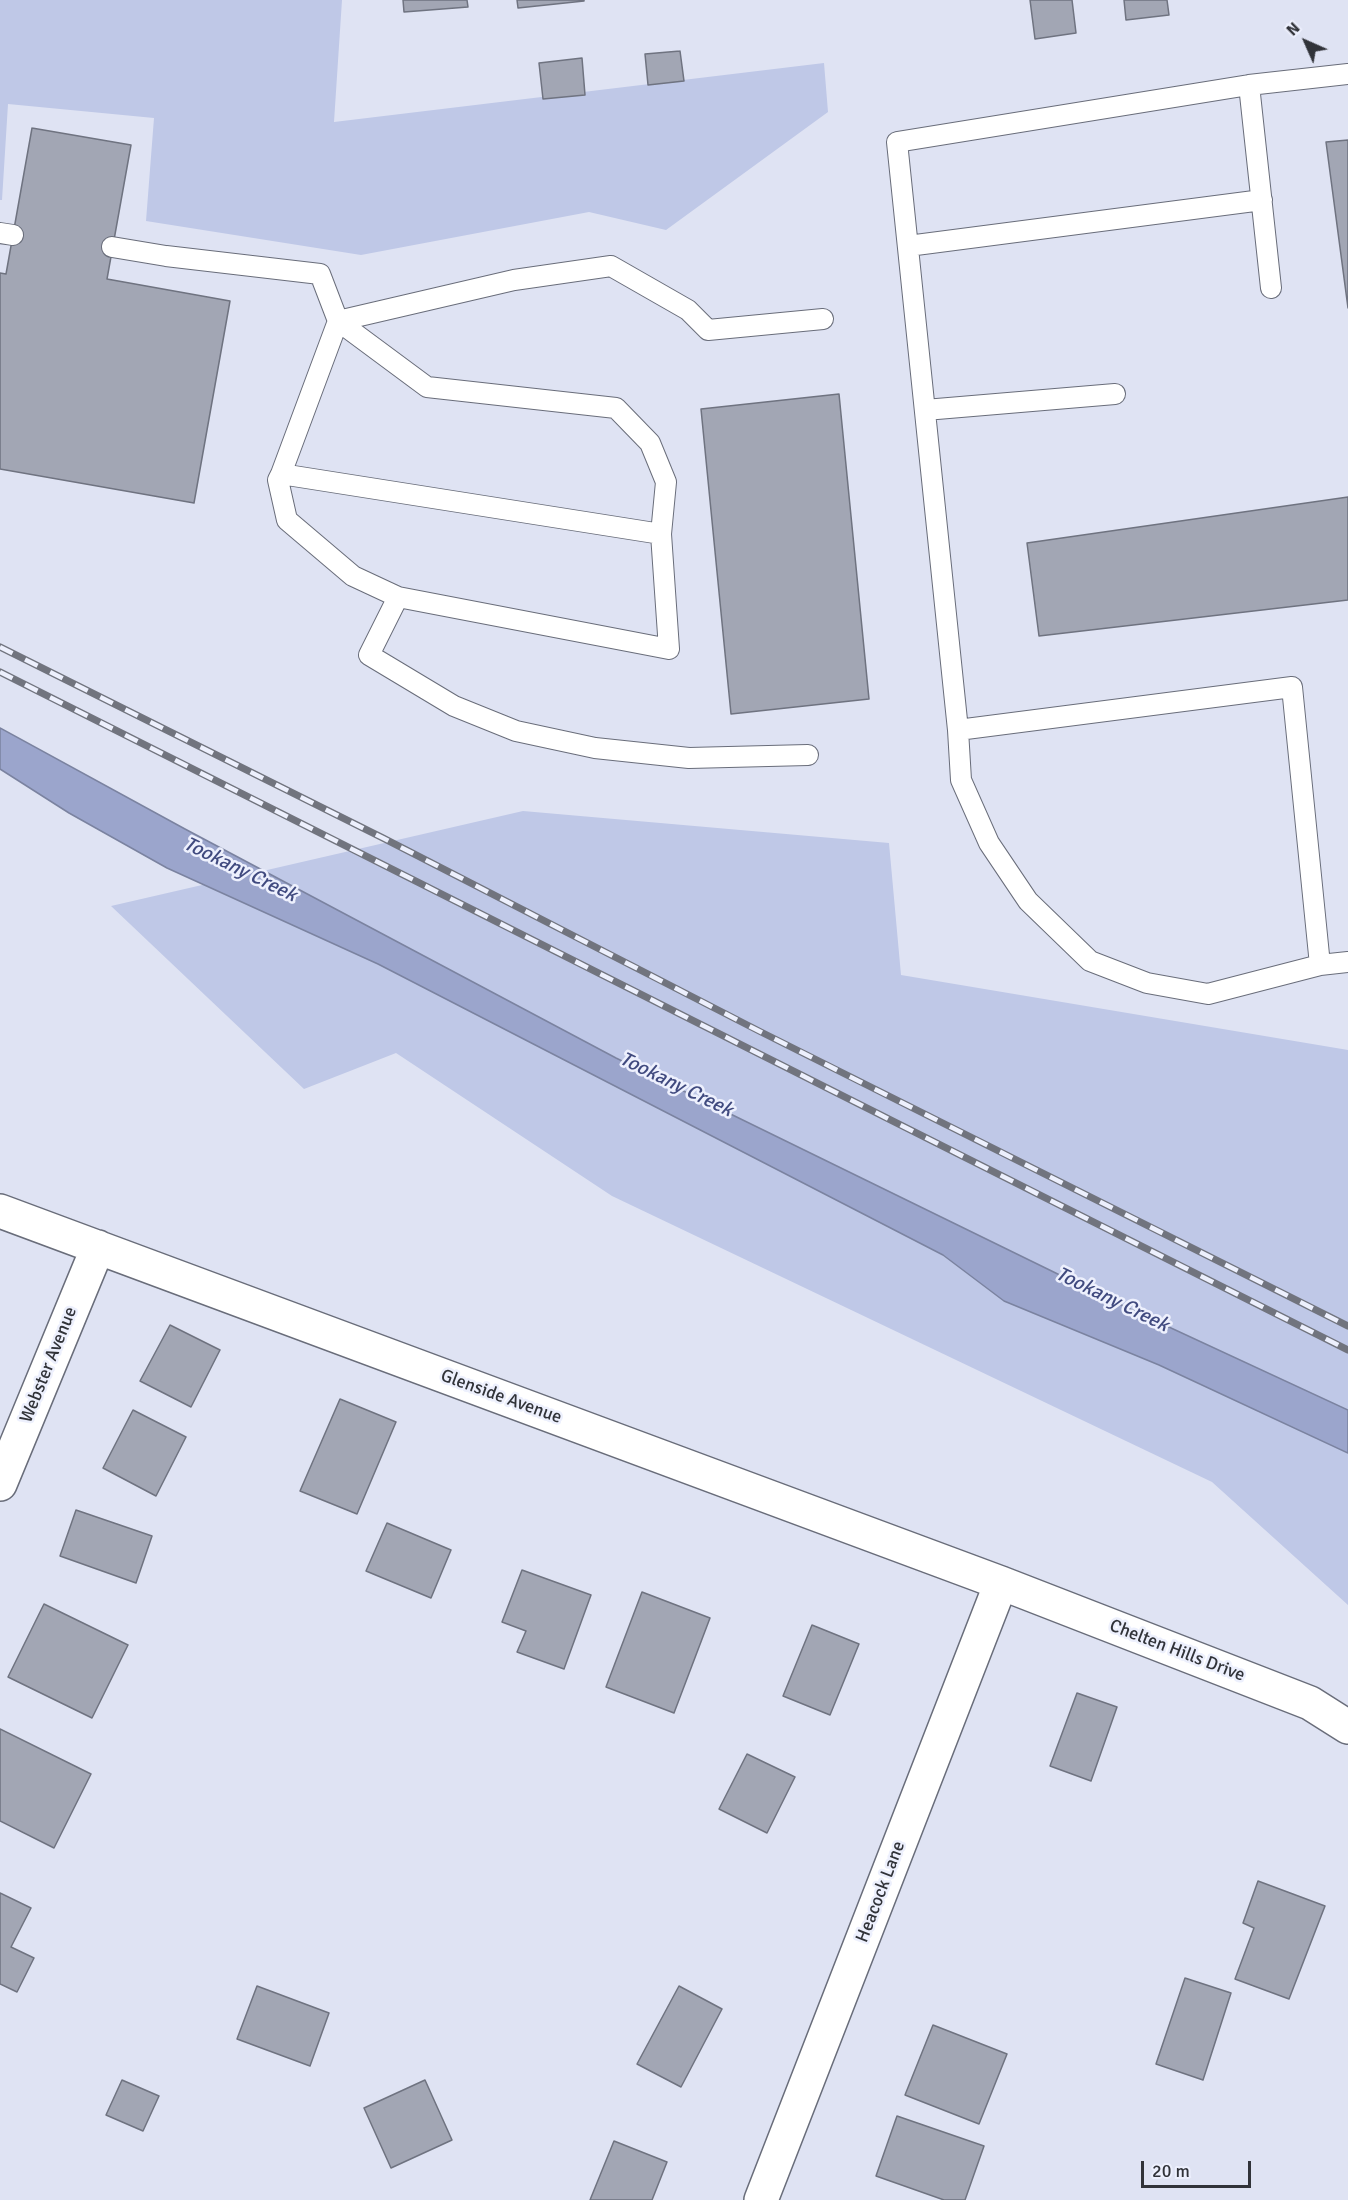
<!DOCTYPE html>
<style>
body{margin:0}
#map{position:relative;width:1348px;height:2200px;overflow:hidden;background:#dfe3f3;font-family:Signika,sans-serif}
canvas{display:block}
.north{position:absolute;left:1276px;top:12px;width:60px;height:60px;-webkit-text-stroke:4px #edf0fd;paint-order:stroke;rotate:315deg;font-size:16px;font-weight:700;line-height:24px;text-align:center;color:#313339}
.north::after{content:'';display:block;margin:auto;width:21px;height:27px;background:#313339;clip-path:polygon(50% 0,100% 100%,50% 72%,0 100%)}
.scale{position:absolute;left:1141px;top:2161px;width:110px;height:27px;box-sizing:border-box;border:3px solid #313339;border-top:0;padding-left:8px;font-size:18px;line-height:21px;white-space:nowrap;color:#313339;-webkit-text-stroke:4px #edf0fd;paint-order:stroke}
</style>
<div id="map">
<canvas width="1348" height="2200"></canvas>
<div class="north">N</div>
<div class="scale">20 m</div>
</div>
<script>
const ctx = document.querySelector('canvas').getContext('2d');
ctx.lineJoin = 'round';
function paint(path, color) { ctx.fillStyle = color; ctx.fill(path, 'evenodd'); }
const poly = rows => new Path2D(rows.map(r => 'M' + r).join(''));
function strokePath(path, color, width, dash) { ctx.strokeStyle = color; ctx.lineWidth = width; ctx.lineCap = dash ? 'butt' : 'round'; ctx.setLineDash(dash || []); ctx.stroke(path); }
function label(font, color, halo, rows, align = 'center') {
  ctx.font = font + ' Signika,sans-serif'; ctx.lineWidth = 5; ctx.setLineDash([]); ctx.textBaseline = 'middle'; ctx.strokeStyle = halo; ctx.fillStyle = color; for (const [text, x, y, turn = 0] of rows) {
    ctx.save(); ctx.translate(x, y); ctx.rotate((+turn || 0) * Math.PI / 180); ctx.textAlign = isNaN(turn) ? turn : align; if (halo) ctx.strokeText(text, 0, 0); ctx.fillText(text, 0, 0); ctx.restore();
  }
}
const green = poly([
 [0,0,342,0,334,122,824,63,828,112,666,230,589,212,361,255,146,221,154,118,8,104,2,200,0,200],
 [523,811,889,843,901,975,1348,1050,1348,1605,1212,1482,612,1196,396,1053,304,1089,111,906]
]);
const water = poly([
 [0,728,185,829,616,1058,1115,1302,1348,1410,1348,1453,1159,1365,1004,1301,943,1255,378,964,167,868,69,813,0,769,0,728]
]);
const building = poly([
 [403,0,467,0,468,7,404,12,403,0],
 [517,0,584,0,584,1,518,8,517,0],
 [1030,0,1072,0,1076,33,1035,39,1030,0],
 [1124,0,1167,0,1169,15,1126,20,1124,0],
 [680,51,684,81,648,85,645,54,680,51],
 [582,58,585,95,543,99,539,63,582,58],
 [32,128,131,145,107,279,230,301,194,503,0,469,0,273,6,274,32,128],
 [1348,140,1348,308,1326,142,1348,140],
 [839,394,869,699,731,714,701,409,839,394],
 [1348,497,1348,600,1039,636,1027,543,1348,497],
 [170,1325,220,1350,191,1407,140,1381,170,1325],
 [340,1399,396,1422,357,1514,300,1491,340,1399],
 [133,1410,186,1437,156,1496,103,1468,133,1410],
 [76,1510,152,1536,136,1583,60,1556,76,1510],
 [387,1523,451,1550,431,1598,366,1571,387,1523],
 [522,1570,591,1595,564,1669,517,1652,526,1631,502,1622,522,1570],
 [642,1592,710,1618,674,1713,606,1687,642,1592],
 [44,1604,128,1645,92,1718,8,1677,44,1604],
 [812,1625,859,1644,830,1715,783,1696,812,1625],
 [1077,1693,1117,1707,1091,1781,1050,1766,1077,1693],
 [0,1729,91,1774,54,1848,0,1821,0,1729],
 [747,1754,795,1777,767,1833,719,1809,747,1754],
 [1258,1881,1325,1906,1289,1999,1235,1979,1254,1928,1243,1923,1258,1881],
 [0,1893,31,1908,11,1947,34,1958,17,1992,0,1984,0,1893],
 [1185,1978,1231,1993,1203,2080,1156,2064,1185,1978],
 [257,1986,329,2013,310,2066,237,2039,257,1986],
 [679,1986,722,2009,681,2087,637,2064,679,1986],
 [933,2025,1007,2054,979,2124,905,2095,933,2025],
 [122,2080,159,2096,143,2131,106,2115,122,2080],
 [425,2080,452,2140,391,2168,364,2108,425,2080],
 [897,2116,984,2146,965,2200,944,2200,876,2176,897,2116],
 [614,2141,667,2162,652,2200,590,2200,614,2141]
]);
const service = poly([
 [1249,85,1348,74],
 [0,233,13,235],
 [908,246,1262,200],
 [112,247,166,256,320,274,338,321,281,474,661,534,666,482,650,443,616,408,427,387,338,321],
 [338,321,514,280,611,266,688,310,708,330,823,319],
 [925,410,1115,394],
 [281,474,278,480,287,520,353,576,398,597,669,649,661,534],
 [398,597,369,655,454,706,516,731,595,748,689,758,808,755],
 [958,730,897,142,1249,85,1271,288],
 [1320,965,1292,687,958,730,961,780,989,843,1028,901,1090,961,1147,983,1208,994,1320,965,1348,962]
]);
const minor = poly([
 [0,1211,1001,1583,1310,1703,1348,1727],
 [0,1484,98,1247],
 [761,2200,1001,1583]
]);
const rail = poly([
 [0,647,383,838,761,1032,1348,1326],
 [0,672,1348,1350]
]);
const streetNames = [
 ["Webster Avenue",49,1365,-68],
 ["Glenside Avenue",501,1397,20],
 ["Chelten Hills Drive",1177,1651,21],
 ["Heacock Lane",881,1892,-69]
];
const waterNames = [
 ["Tookany Creek",240,870,26],
 ["Tookany Creek",676,1085,26],
 ["Tookany Creek",1112,1300,26]
];
paint(green, '#bfc8e7');
paint(water, '#9ba5cc');
strokePath(water, '#7b83a0', 1.5);
paint(building, '#a2a6b4');
strokePath(building, '#6f7380', 1.5);
strokePath(service, '#696d7a', 22);
strokePath(minor, '#696d7a', 36);
strokePath(service, '#fff', 20);
strokePath(minor, '#fff', 33);
strokePath(rail, '#71747e', 7);
strokePath(rail, '#edf0fd', 4.5, [14]);
label('18px', '#313339', '#edf0fd', streetNames);
label('italic 20px', '#404a7f', '#edf0fd', waterNames);
</script>
